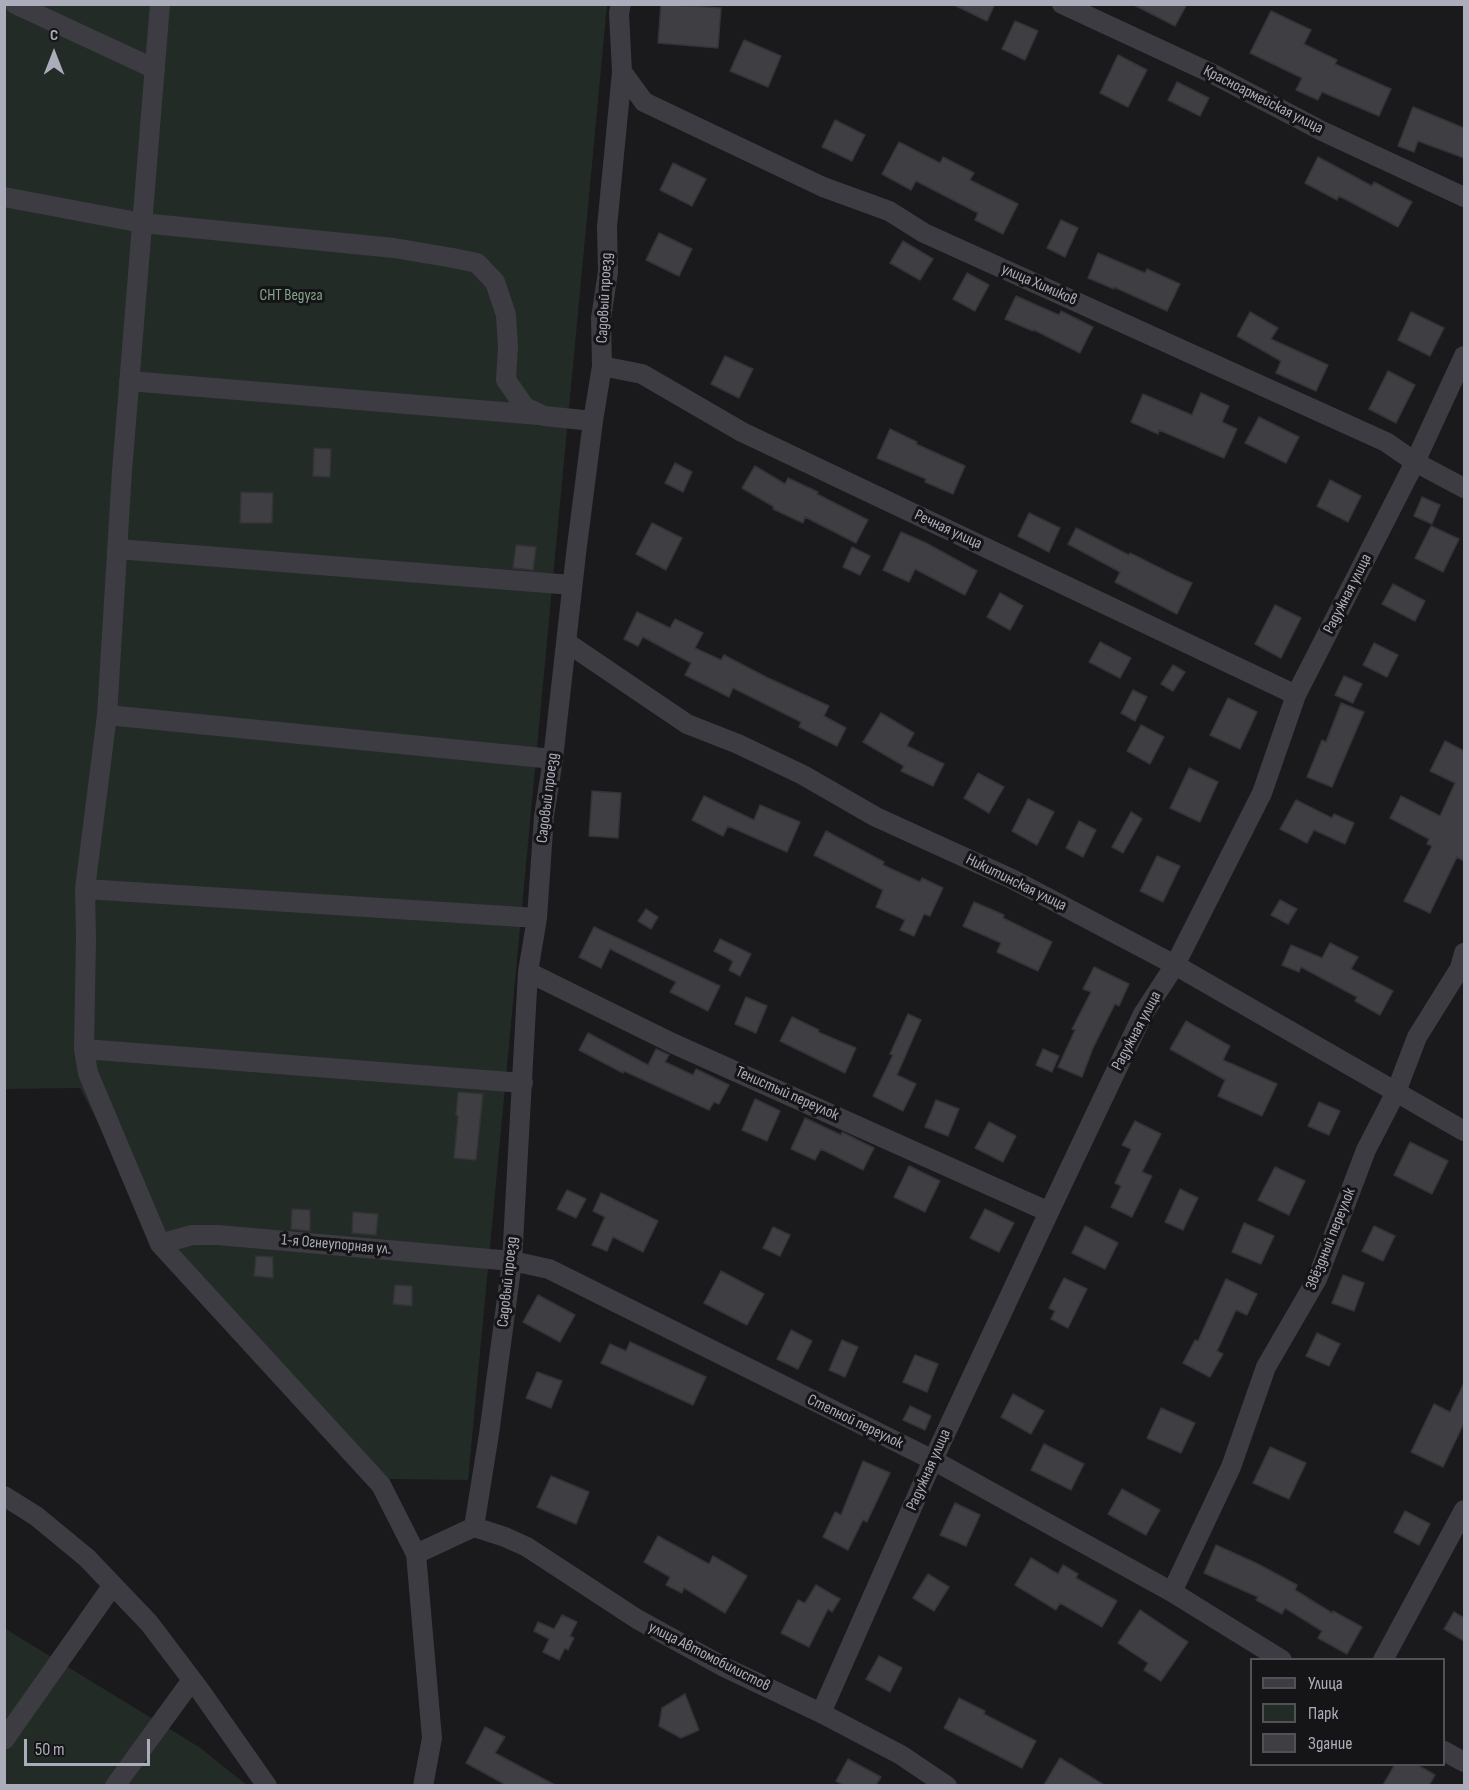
<!DOCTYPE html>
<meta charset="utf-8">
<style>
body{margin:0}
#map{position:relative;width:1469px;height:1790px;overflow:hidden;background:#1a191b;font-family:"Sofia Sans Condensed",sans-serif}
canvas{display:block}
.frame{position:absolute;inset:0;border:6px solid #acadbb;pointer-events:none}
.legend{position:absolute;left:1250px;top:1658px;width:195px;height:108px;box-sizing:border-box;background:#151416;border:2px solid #515158;margin:0;padding:8px 10px;list-style:none;font-size:18px;color:#acadbb}
.legend li{display:flex;align-items:center;gap:12px;height:30px}
.legend b{width:30px;border:2px solid #515158}
.north{position:absolute;left:24px;top:24px;width:60px;height:60px;-webkit-text-stroke:4px #151416;paint-order:stroke;rotate:0deg;font-size:16px;font-weight:700;line-height:24px;text-align:center;color:#acadbb}
.north::after{content:'';display:block;margin:auto;width:21px;height:27px;background:#acadbb;clip-path:polygon(50% 0,100% 100%,50% 72%,0 100%)}
.scale{position:absolute;left:24px;top:1739px;width:126px;height:27px;box-sizing:border-box;border:3px solid #acadbb;border-top:0;padding-left:8px;font-size:18px;line-height:21px;white-space:nowrap;color:#acadbb;-webkit-text-stroke:4px #151416;paint-order:stroke}
</style>
<div id="map">
<canvas width="1469" height="1790"></canvas>
<div class="frame"></div>
<ul class="legend">
<li><b style="height:8px;background:#3c3c42"></b>Улица</li>
<li><b style="height:16px;background:#232b26"></b>Парк</li>
<li><b style="height:16px;background:#3f3e43"></b>Здание</li>
</ul>
<div class="north">С</div>
<div class="scale">50 m</div>
</div>
<script>
const ctx = document.querySelector('canvas').getContext('2d');
ctx.lineJoin = 'round';
function paint(path, color) { ctx.fillStyle = color; ctx.fill(path, 'evenodd'); }
const poly = rows => new Path2D(rows.map(r => 'M' + r).join(''));
function strokePath(path, color, width, dash) { ctx.strokeStyle = color; ctx.lineWidth = width; ctx.lineCap = dash ? 'butt' : 'round'; ctx.setLineDash(dash || []); ctx.stroke(path); }
function label(font, color, halo, rows, align = 'center') {
  ctx.font = font + ' "Sofia Sans Condensed",sans-serif'; ctx.lineWidth = 6; ctx.setLineDash([]); ctx.textBaseline = 'middle'; ctx.strokeStyle = halo; ctx.fillStyle = color; for (const [text, x, y, turn = 0] of rows) {
    ctx.save(); ctx.translate(x, y); ctx.rotate((+turn || 0) * Math.PI / 180); ctx.textAlign = isNaN(turn) ? turn : align; if (halo) ctx.strokeText(text, 0, 0); ctx.fillText(text, 0, 0); ctx.restore();
  }
}
const green = poly([
 [4,5,607,5,468,1480,389,1479,179,1280,80,1088,5,1089],
 [4,1628,199,1747,247,1785,5,1785]
]);
const building = poly([
 [661,4,721,8,718,48,658,43,661,4],
 [952,4,995,4,987,21,952,4],
 [1132,4,1187,4,1175,26,1132,4],
 [1271,11,1311,30,1304,44,1337,60,1335,64,1391,89,1379,116,1322,92,1318,100,1296,90,1302,78,1250,53,1271,11],
 [1015,21,1038,31,1025,60,1002,49,1015,21],
 [744,40,781,56,768,87,730,71,744,40],
 [1118,55,1147,70,1128,107,1100,93,1118,55],
 [1177,82,1209,98,1200,116,1168,100,1177,82],
 [1413,107,1464,128,1464,158,1418,141,1414,152,1398,146,1413,107],
 [835,120,865,135,852,161,822,147,835,120],
 [899,142,940,163,943,157,974,173,970,180,1018,204,1003,234,975,220,978,213,916,181,911,190,882,174,899,142],
 [1318,157,1372,186,1374,182,1412,202,1398,227,1339,196,1337,200,1305,183,1318,157],
 [673,163,706,179,692,206,660,190,673,163],
 [1061,220,1078,228,1065,257,1047,248,1061,220],
 [659,233,692,249,679,276,646,260,659,233],
 [903,241,933,259,920,280,890,263,903,241],
 [1098,253,1145,273,1147,269,1180,284,1167,311,1114,287,1114,289,1088,278,1098,253],
 [967,273,989,285,975,311,953,299,967,273],
 [1016,296,1059,315,1061,311,1093,327,1080,353,1034,330,1033,331,1005,319,1016,296],
 [1250,312,1278,328,1271,339,1328,365,1316,391,1276,373,1281,361,1237,336,1250,312],
 [1411,312,1444,328,1430,356,1398,340,1411,312],
 [725,356,753,369,739,398,711,384,725,356],
 [1388,371,1415,385,1396,423,1369,409,1388,371],
 [1201,393,1229,406,1222,422,1237,429,1224,458,1159,430,1158,434,1131,422,1143,394,1192,415,1201,393],
 [1259,417,1299,437,1286,463,1245,443,1259,417],
 [890,429,917,442,916,444,965,466,953,494,925,482,926,479,877,458,890,429],
 [314,448,331,449,330,477,313,476,314,448],
 [675,463,692,472,683,492,665,483,675,463],
 [755,466,785,484,788,478,818,492,817,494,868,520,856,543,805,517,803,523,773,509,774,507,742,488,755,466],
 [1330,480,1361,496,1348,522,1317,506,1330,480],
 [241,492,273,493,272,523,240,523,241,492],
 [1422,497,1440,505,1432,524,1414,516,1422,497],
 [1029,513,1060,528,1049,552,1018,536,1029,513],
 [652,523,682,538,666,570,636,554,652,523],
 [1431,526,1459,539,1443,572,1415,558,1431,526],
 [1076,528,1129,555,1130,553,1176,576,1192,583,1177,614,1115,582,1120,572,1068,544,1076,528],
 [901,532,926,543,977,571,965,595,915,569,909,582,883,570,901,532],
 [516,545,536,547,533,570,513,568,516,545],
 [852,547,870,556,860,575,843,567,852,547],
 [1393,584,1425,601,1415,621,1382,604,1393,584],
 [1000,593,1023,606,1010,630,987,617,1000,593],
 [1275,605,1301,618,1281,658,1255,644,1275,605],
 [637,612,670,628,675,619,703,633,695,648,721,660,724,655,766,677,829,706,824,716,846,728,837,746,799,727,801,722,733,688,729,697,685,675,691,663,643,637,638,646,624,639,637,612],
 [1100,642,1131,658,1120,678,1089,662,1100,642],
 [1374,643,1398,655,1387,677,1363,665,1374,643],
 [1173,665,1185,672,1173,691,1161,684,1173,665],
 [1344,676,1362,684,1353,703,1335,695,1344,676],
 [1133,690,1147,697,1135,721,1121,713,1133,690],
 [1228,698,1257,712,1240,749,1210,735,1228,698],
 [1341,703,1364,712,1332,787,1307,777,1322,740,1326,742,1341,703],
 [881,713,914,733,907,746,944,764,933,786,901,771,904,766,863,742,881,713],
 [1141,725,1164,737,1150,764,1127,751,1141,725],
 [1445,741,1464,751,1464,861,1457,857,1430,913,1404,901,1432,846,1427,844,1429,839,1390,818,1401,796,1440,816,1455,783,1430,771,1445,741],
 [1189,768,1218,782,1200,822,1170,808,1189,768],
 [978,773,1004,787,989,813,964,798,978,773],
 [592,791,621,793,618,838,589,836,592,791],
 [704,796,754,820,760,805,800,822,787,852,728,826,723,836,692,820,704,796],
 [1028,799,1054,812,1037,845,1012,831,1028,799],
 [1296,800,1332,818,1334,814,1354,823,1345,844,1314,830,1307,843,1280,829,1296,800],
 [1131,812,1142,819,1123,853,1112,847,1131,812],
 [1079,821,1096,830,1083,857,1066,848,1079,821],
 [826,831,884,862,883,865,920,882,922,878,943,888,930,916,924,914,914,936,900,930,905,920,876,907,883,890,814,855,826,831],
 [1157,856,1180,866,1163,902,1140,891,1157,856],
 [1280,900,1297,909,1288,924,1271,915,1280,900],
 [974,902,1004,915,1003,918,1052,942,1038,971,997,952,1001,943,963,926,974,902],
 [646,909,658,917,651,929,638,921,646,909],
 [594,927,720,986,708,1011,670,992,676,982,610,949,601,968,579,957,594,927],
 [720,939,751,954,740,976,729,970,733,961,714,951,720,939],
 [1330,943,1358,957,1351,969,1393,991,1380,1015,1355,1001,1357,997,1301,967,1299,972,1282,965,1291,945,1322,958,1330,943],
 [1094,967,1129,984,1119,1006,1115,1004,1093,1048,1082,1077,1058,1067,1075,1030,1072,1029,1091,992,1083,989,1094,967],
 [746,997,767,1006,756,1033,735,1024,746,997],
 [908,1014,921,1020,897,1075,916,1084,903,1111,873,1096,893,1055,890,1054,908,1014],
 [792,1017,819,1030,818,1032,856,1048,845,1073,780,1041,792,1017],
 [1186,1021,1230,1046,1223,1060,1277,1084,1262,1116,1218,1096,1225,1080,1170,1049,1186,1021],
 [588,1033,648,1065,656,1049,669,1055,665,1062,693,1075,696,1069,729,1085,719,1104,714,1102,709,1110,624,1071,623,1073,579,1050,588,1033],
 [1043,1049,1059,1056,1052,1072,1036,1065,1043,1049],
 [458,1092,483,1094,476,1160,454,1158,458,1116,456,1115,458,1092],
 [755,1099,780,1111,767,1141,742,1130,755,1099],
 [936,1100,959,1109,948,1136,925,1127,936,1100],
 [1319,1102,1340,1111,1329,1135,1308,1126,1319,1102],
 [805,1118,841,1135,842,1132,874,1148,863,1170,821,1149,815,1160,791,1149,805,1118],
 [1135,1121,1161,1134,1142,1172,1152,1176,1132,1217,1111,1207,1121,1186,1115,1183,1131,1149,1122,1145,1135,1121],
 [989,1122,1016,1136,1003,1162,975,1148,989,1122],
 [1410,1142,1448,1161,1432,1194,1394,1175,1410,1142],
 [909,1166,940,1181,925,1212,894,1197,909,1166],
 [1275,1167,1305,1181,1289,1215,1258,1200,1275,1167],
 [1180,1189,1198,1198,1183,1230,1165,1222,1180,1189],
 [567,1190,586,1199,576,1218,557,1209,567,1190],
 [601,1193,658,1221,643,1252,613,1237,607,1251,592,1245,605,1217,593,1211,601,1193],
 [292,1209,310,1210,310,1231,291,1229,292,1209],
 [985,1209,1014,1223,999,1252,970,1238,985,1209],
 [353,1212,378,1214,376,1235,352,1233,353,1212],
 [1244,1223,1274,1236,1261,1264,1232,1252,1244,1223],
 [1085,1226,1118,1243,1105,1269,1072,1253,1085,1226],
 [1374,1226,1395,1236,1383,1261,1362,1251,1374,1226],
 [773,1227,790,1235,780,1256,763,1248,773,1227],
 [256,1256,273,1257,273,1278,254,1276,256,1256],
 [721,1271,764,1294,747,1325,704,1303,721,1271],
 [1343,1275,1364,1283,1354,1311,1332,1303,1343,1275],
 [1064,1278,1087,1289,1068,1328,1051,1319,1055,1311,1049,1308,1064,1278],
 [1226,1279,1257,1294,1247,1315,1236,1310,1217,1351,1223,1354,1210,1377,1183,1363,1195,1340,1198,1341,1226,1279],
 [395,1285,412,1286,412,1306,393,1304,395,1285],
 [538,1295,575,1315,560,1342,523,1322,538,1295],
 [791,1330,812,1341,798,1369,777,1359,791,1330],
 [1317,1333,1340,1344,1329,1366,1306,1356,1317,1333],
 [842,1340,858,1347,845,1377,829,1370,842,1340],
 [630,1342,706,1377,693,1405,601,1363,610,1344,626,1351,630,1342],
 [915,1355,938,1364,927,1392,903,1382,915,1355],
 [537,1372,562,1381,551,1408,526,1398,537,1372],
 [1464,1383,1464,1423,1443,1467,1411,1452,1434,1404,1450,1412,1464,1383],
 [1013,1394,1044,1411,1031,1434,1001,1417,1013,1394],
 [910,1406,931,1416,925,1430,903,1420,910,1406],
 [1161,1408,1195,1423,1181,1453,1147,1438,1161,1408],
 [1044,1444,1084,1464,1071,1490,1031,1470,1044,1444],
 [1270,1447,1306,1463,1289,1499,1253,1483,1270,1447],
 [863,1461,890,1473,867,1522,863,1520,848,1550,823,1537,835,1512,841,1515,863,1461],
 [551,1476,589,1492,576,1524,537,1507,551,1476],
 [1122,1489,1160,1510,1146,1535,1108,1514,1122,1489],
 [955,1503,980,1515,966,1546,940,1535,955,1503],
 [1405,1511,1430,1524,1419,1545,1394,1532,1405,1511],
 [658,1536,709,1564,713,1556,747,1576,725,1613,684,1588,682,1593,666,1585,670,1577,644,1562,658,1536],
 [1216,1545,1258,1564,1297,1585,1295,1590,1332,1613,1333,1611,1362,1627,1347,1654,1318,1638,1322,1631,1285,1608,1282,1614,1256,1600,1258,1597,1204,1573,1216,1545],
 [1031,1558,1058,1574,1063,1565,1078,1574,1076,1578,1117,1601,1102,1627,1060,1603,1056,1610,1015,1585,1031,1558],
 [928,1574,949,1587,934,1611,913,1598,928,1574],
 [816,1585,840,1599,832,1612,828,1609,809,1647,781,1633,798,1600,805,1603,816,1585],
 [1140,1610,1188,1642,1161,1681,1144,1670,1148,1663,1118,1643,1140,1610],
 [1454,1612,1464,1618,1464,1641,1444,1629,1454,1612],
 [562,1615,577,1622,570,1636,574,1638,568,1650,565,1648,559,1660,543,1652,549,1639,534,1631,538,1622,554,1629,562,1615],
 [879,1656,902,1668,890,1692,866,1679,879,1656],
 [685,1694,699,1730,681,1738,659,1726,662,1708,685,1694],
 [959,1698,985,1711,984,1714,1036,1741,1022,1768,944,1728,959,1698],
 [485,1727,505,1737,495,1753,555,1785,506,1785,466,1763,485,1727],
 [1060,1758,1104,1785,1044,1785,1060,1758],
 [848,1759,881,1777,876,1785,844,1785,836,1781,848,1759],
 [1395,1764,1416,1764,1435,1775,1429,1785,1383,1785,1395,1764]
]);
const street = poly([
 [15,4,155,69],
 [160,4,122,471,107,715,85,889,86,937,84,1049,88,1073,160,1244,381,1485,416,1554,432,1738,423,1786],
 [1062,4,1213,74,1322,131,1464,197],
 [622,72,644,102,823,187,889,211,924,233,1386,442,1415,462,1464,488],
 [4,197,142,223,394,248,453,258,477,263,495,282,506,315,508,347,506,380,525,407,544,416,593,421],
 [602,366,642,374,742,432,1296,695],
 [129,381,539,415],
 [117,549,572,585],
 [566,642,687,724,738,744,803,775,876,817,1012,879,1175,965,1464,1131],
 [107,715,553,759],
 [85,889,537,918],
 [528,972,672,1043,1049,1212],
 [84,1049,523,1083],
 [160,1244,192,1235,218,1235,512,1261,549,1269,933,1460,1172,1592,1282,1660],
 [4,1496,36,1516,87,1558,149,1623,199,1689,267,1786],
 [474,1527,505,1537,527,1547,637,1619,724,1667,821,1713,901,1755,947,1786],
 [416,1554,474,1527,489,1434,512,1261,528,972,537,918,544,816,553,759,576,554,593,421,602,366,601,318,608,272,607,227,622,72,619,13,621,4],
 [1172,1592,1231,1467,1266,1367,1317,1279,1366,1150,1396,1092,1417,1037,1460,968,1464,953],
 [1383,1660,1464,1510],
 [821,1713,933,1460,1049,1212,1143,1014,1175,965,1262,793,1296,695,1415,462,1464,356],
 [4,1740,113,1585],
 [1444,1751,1464,1762],
 [115,1786,192,1680]
]);
const streetNames = [
 ["Красноармейская улица",1263,100,27],
 ["улица Химиков",1039,285,24],
 ["Садовый проезд",605,298,-87],
 ["Речная улица",948,530,25],
 ["Радужная улица",1348,594,-63],
 ["Садовый проезд",548,798,-83],
 ["Никитинская улица",1016,883,26],
 ["Радужная улица",1137,1031,-62],
 ["Тенистый переулок",787,1094,24],
 ["Звёздный переулок",1331,1239,-68],
 ["1-я Огнеупорная ул.",336,1245,5],
 ["Садовый проезд",508,1282,-84],
 ["Степной переулок",855,1422,26],
 ["Радужная улица",929,1470,-66],
 ["улица Автомобилистов",709,1657,27]
];
const parkNames = [
 ["СНТ Ведуга",291,296]
];
paint(green, '#232b26');
paint(building, '#3f3e43');
strokePath(building, '#343337', 1.5);
strokePath(street, '#3c3c42', 20);
label('16px', '#acadbb', '#151416', streetNames);
label('16px', '#83a68d', '#151416', parkNames);
</script>
